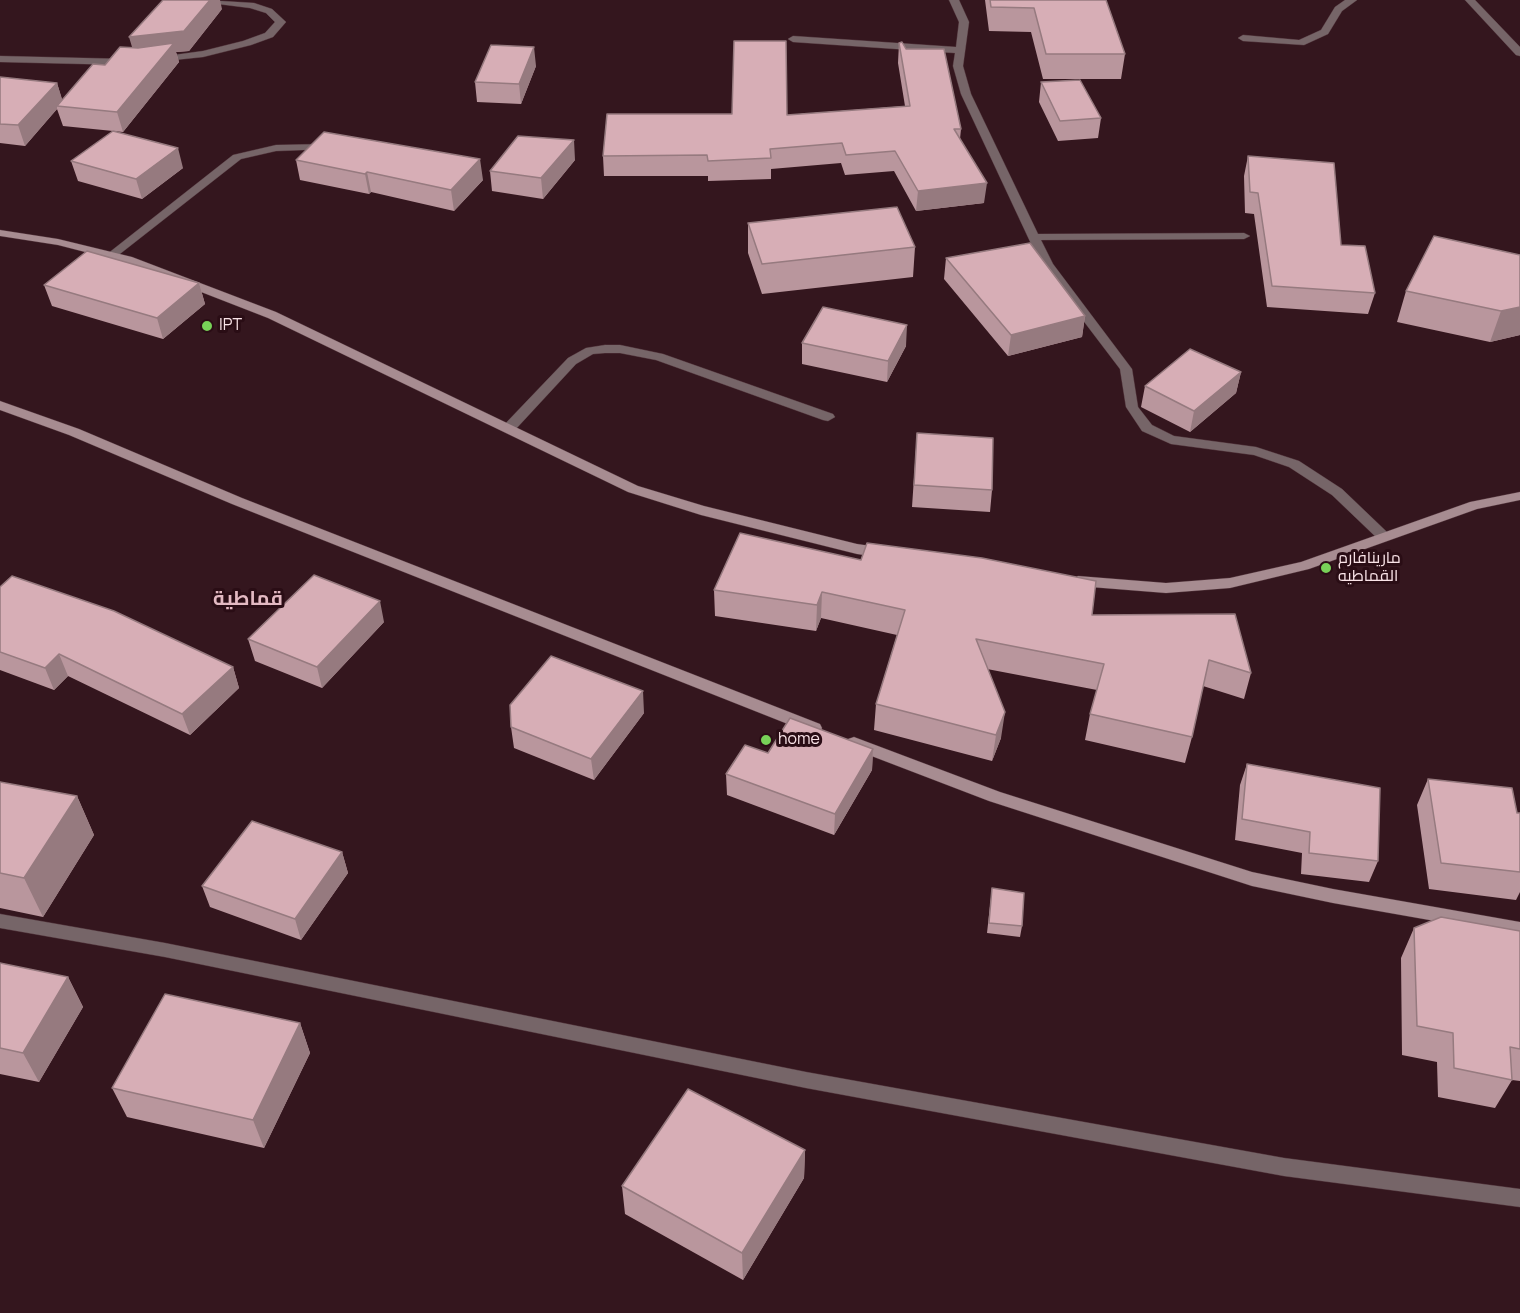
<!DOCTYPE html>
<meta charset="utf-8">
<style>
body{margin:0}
canvas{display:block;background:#34161e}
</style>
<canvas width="1520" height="1313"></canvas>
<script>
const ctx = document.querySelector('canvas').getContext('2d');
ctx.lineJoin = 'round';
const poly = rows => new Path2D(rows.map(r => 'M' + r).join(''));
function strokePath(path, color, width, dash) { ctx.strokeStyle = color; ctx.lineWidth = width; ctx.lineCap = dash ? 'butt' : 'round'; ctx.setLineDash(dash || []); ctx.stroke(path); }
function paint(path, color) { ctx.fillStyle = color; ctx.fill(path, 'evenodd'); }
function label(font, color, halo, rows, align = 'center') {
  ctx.font = font + ' Manrope,Cairo,sans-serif'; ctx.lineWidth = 6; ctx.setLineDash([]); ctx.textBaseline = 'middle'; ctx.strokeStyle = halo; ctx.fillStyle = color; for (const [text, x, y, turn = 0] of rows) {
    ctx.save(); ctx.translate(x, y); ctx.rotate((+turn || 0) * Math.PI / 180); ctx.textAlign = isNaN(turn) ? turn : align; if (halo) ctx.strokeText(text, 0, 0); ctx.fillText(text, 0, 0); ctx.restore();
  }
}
const street = poly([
 [205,0,254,3,272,9,286,22,273,37,251,45,203,57,155,62,155,58,159,57,203,51,243,41,265,33,275,22,266,13,250,8,210,3,205,0],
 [949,0,959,0,969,22,963,66,971,94,1038,234,1244,233,1250,236,1244,239,1041,240,1053,264,1132,369,1138,407,1152,425,1174,436,1256,447,1299,461,1342,489,1388,533,1390,536,1388,539,1378,539,1332,495,1289,467,1254,455,1171,444,1142,431,1126,407,1120,369,1041,265,961,94,953,66,955,53,793,42,788,39,793,36,956,47,959,22,949,0],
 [1345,0,1357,0,1342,11,1328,34,1304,45,1243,41,1238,38,1243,35,1299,40,1321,30,1335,7,1345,0],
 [1465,0,1475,0,1520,47,1520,56,1516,55,1465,0],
 [0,56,126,59,131,62,126,65,0,62,0,56],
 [327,144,331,145,331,149,276,151,241,159,116,257,108,257,106,255,233,155,276,145,327,144],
 [605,345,620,345,663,354,833,414,835,417,828,421,823,420,656,360,620,353,605,353,593,354,576,364,514,431,504,431,502,428,504,425,568,358,586,348,605,345],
 [0,914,165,943,806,1072,1284,1158,1520,1189,1520,1207,1284,1176,806,1088,165,957,0,928,0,914]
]);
const secondary = poly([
 [0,230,58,239,132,257,276,312,638,486,704,506,857,544,885,548,892,553,885,558,857,554,701,515,628,492,268,318,124,262,58,245,0,236,0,230],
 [0,401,79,429,242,498,820,724,822,728,820,732,808,732,232,504,69,435,0,410,0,401],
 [1520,492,1520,500,1477,509,1309,569,1230,588,1166,593,1078,586,1071,581,1078,576,1166,583,1230,578,1301,562,1470,502,1520,492],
 [854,737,1000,792,1252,872,1333,889,1520,922,1520,936,1333,903,1252,886,989,801,848,747,846,743,848,739,854,737]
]);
const wall = poly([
 [985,0,1106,0,1125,54,1121,79,1043,79,1031,32,989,31],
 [222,9,189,51,176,52,179,62,123,132,63,126,57,109,25,146,0,143,0,77,57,83,62,100,105,65,132,48],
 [899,43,906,49,961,129,960,139,984,203,916,211,894,171,845,175,841,163,771,169,771,179,708,181,708,176,604,176,603,156,787,115,905,106,898,63],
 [536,66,521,104,477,102,475,82],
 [1041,82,1101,118,1098,138,1058,141,1039,102],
 [1248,156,1341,245,1375,293,1368,314,1267,307,1254,214,1245,213,1244,176],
 [296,160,483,180,454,211,371,192,369,194,300,180],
 [575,160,543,199,492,191,490,171],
 [71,161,183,168,142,199,78,181],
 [748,223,915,247,913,277,762,294,748,253],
 [1520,255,1520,335,1490,342,1397,322,1406,291],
 [946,258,1085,316,1082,337,1008,356,944,279],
 [199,283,205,304,163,339,52,306,44,285],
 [802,343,906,346,887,382,802,364],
 [1241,372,1236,393,1190,432,1141,407,1145,386],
 [917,433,992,490,990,512,912,507],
 [740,533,1092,615,1251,673,1244,699,1203,686,1192,737,1185,763,1085,740,1090,714,1097,690,987,669,1001,738,992,761,874,730,876,704,897,635,821,618,816,631,715,616,714,590],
 [0,587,233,667,239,688,190,735,68,676,54,690,0,670],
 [384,622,322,688,255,661,248,639],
 [644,713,594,780,514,748,511,727],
 [873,749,872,770,834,835,727,795,726,774,768,753],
 [1247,764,1378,861,1369,882,1301,874,1302,853,1235,840,1240,785],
 [1428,779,1517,813,1520,813,1520,892,1516,900,1429,889,1417,805],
 [0,782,77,796,94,835,43,917,0,908],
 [342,852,348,873,301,940,210,907,202,886],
 [992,888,1022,926,1020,937,987,933],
 [1414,928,1520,931,1520,1081,1512,1080,1495,1108,1438,1097,1437,1062,1402,1055,1401,958],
 [0,963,68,977,83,1007,39,1082,0,1074],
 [300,1023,310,1053,264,1148,127,1117,112,1088],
 [805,1150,804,1178,743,1280,625,1214,622,1186]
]);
const shadedWall = poly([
 [210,0,220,0,222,9,189,51,176,52,179,62,123,132,117,112,135,57,129,37],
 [534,47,536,66,521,104,519,84],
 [57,83,63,102,57,106,57,109,25,146,18,125],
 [574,140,575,160,543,199,541,178],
 [178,148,183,168,142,199,136,179],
 [480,159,483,180,454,211,451,190],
 [367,172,371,192,369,194,365,174],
 [987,183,984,203,916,211,918,191],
 [199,283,205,304,163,339,157,318],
 [1520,307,1520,335,1490,342,1501,311],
 [1085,316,1082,337,1008,356,1011,335],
 [907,325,906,346,887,382,888,361],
 [1241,372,1236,393,1190,432,1194,411],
 [822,592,821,618,816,631,817,605],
 [380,601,384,622,322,688,317,667],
 [59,654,68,676,54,690,45,668],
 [233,667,239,688,190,735,182,714],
 [643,691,644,713,594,780,591,759],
 [1005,712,1001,738,992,761,996,735],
 [873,749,872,770,834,835,835,814],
 [77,796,94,835,43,917,24,878],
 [342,852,348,873,301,940,295,919],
 [68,977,83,1007,39,1082,23,1053],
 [300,1023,310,1053,264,1148,253,1120],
 [805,1150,804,1178,743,1280,742,1253]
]);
const building = poly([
 [163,0,210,0,184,31,129,37,163,0],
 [990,0,1106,0,1125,54,1046,54,1034,8,991,7,990,0],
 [734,41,786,41,787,115,910,106,899,43,902,42,906,49,944,49,961,129,954,129,987,183,918,191,895,151,846,155,842,143,770,149,771,158,708,161,707,155,603,156,607,114,732,114,734,41],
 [174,43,117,112,57,106,93,64,105,65,120,47,138,48,174,43],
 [491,45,534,47,519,84,475,82,491,45],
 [0,77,57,83,18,125,0,124,0,77],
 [1080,80,1101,118,1060,121,1041,82,1080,80],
 [113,131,178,148,136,179,71,161,113,131],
 [324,132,480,159,451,190,367,172,365,174,296,160,324,132],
 [518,136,574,140,541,178,490,171,518,136],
 [1248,156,1334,163,1341,245,1365,246,1375,293,1272,286,1258,193,1250,192,1248,156],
 [897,207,915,247,762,264,748,223,897,207],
 [1434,236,1520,255,1520,307,1501,311,1406,291,1434,236],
 [1030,243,1085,316,1011,335,946,258,1030,243],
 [87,251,199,283,157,318,44,285,87,251],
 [823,307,907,325,888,361,802,343,823,307],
 [1190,349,1241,372,1194,411,1145,386,1190,349],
 [917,433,993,438,992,490,914,485,917,433],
 [740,533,861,560,867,543,982,558,1096,581,1092,615,1235,614,1251,673,1209,660,1192,737,1090,714,1104,664,976,639,1005,712,996,735,876,704,905,610,822,592,817,605,714,590,740,533],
 [314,575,380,601,317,667,248,639,314,575],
 [12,576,114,611,233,667,182,714,59,654,45,668,0,652,0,587,12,576],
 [551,656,643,691,591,759,511,727,510,705,551,656],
 [790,718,873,749,835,814,726,774,745,745,768,753,790,718],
 [1247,764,1380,788,1378,861,1309,853,1310,832,1242,819,1247,764],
 [1428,779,1512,788,1517,813,1520,813,1520,872,1441,863,1428,779],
 [0,782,77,796,24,878,0,873,0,782],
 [252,821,342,852,295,919,202,886,252,821],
 [992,888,1024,893,1022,926,989,923,992,888],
 [1441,917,1520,931,1520,1049,1510,1047,1512,1080,1454,1068,1453,1033,1417,1026,1414,928,1441,917],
 [0,963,68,977,23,1053,0,1048,0,963],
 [165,994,300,1023,253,1120,112,1088,165,994],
 [688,1089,805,1150,742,1253,622,1186,688,1089]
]);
const markers = [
 [207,326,6,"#78d158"],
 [1326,568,6,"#78d158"],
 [766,740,6,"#78d158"]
];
const poiNames = [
 ["IPT",219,326],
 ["مارينافارم",1338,559],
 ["القماطيه",1338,577],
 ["home",778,740]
];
const quarterNames = [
 ["قماطية",248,599]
];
strokePath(street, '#50333a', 1);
strokePath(secondary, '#50333a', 1);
paint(street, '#766568');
paint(secondary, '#a78c91');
paint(wall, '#b9969d');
paint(shadedWall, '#967a7f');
paint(building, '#d7aeb6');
strokePath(building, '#967a7f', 1.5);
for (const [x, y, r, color] of markers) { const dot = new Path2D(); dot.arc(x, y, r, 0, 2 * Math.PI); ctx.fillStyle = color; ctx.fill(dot); strokePath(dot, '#2a0d15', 2); }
label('16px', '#fae4e8', '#2a0d15', poiNames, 'left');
label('bold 20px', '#e3b9c2', '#2a0d15', quarterNames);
</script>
